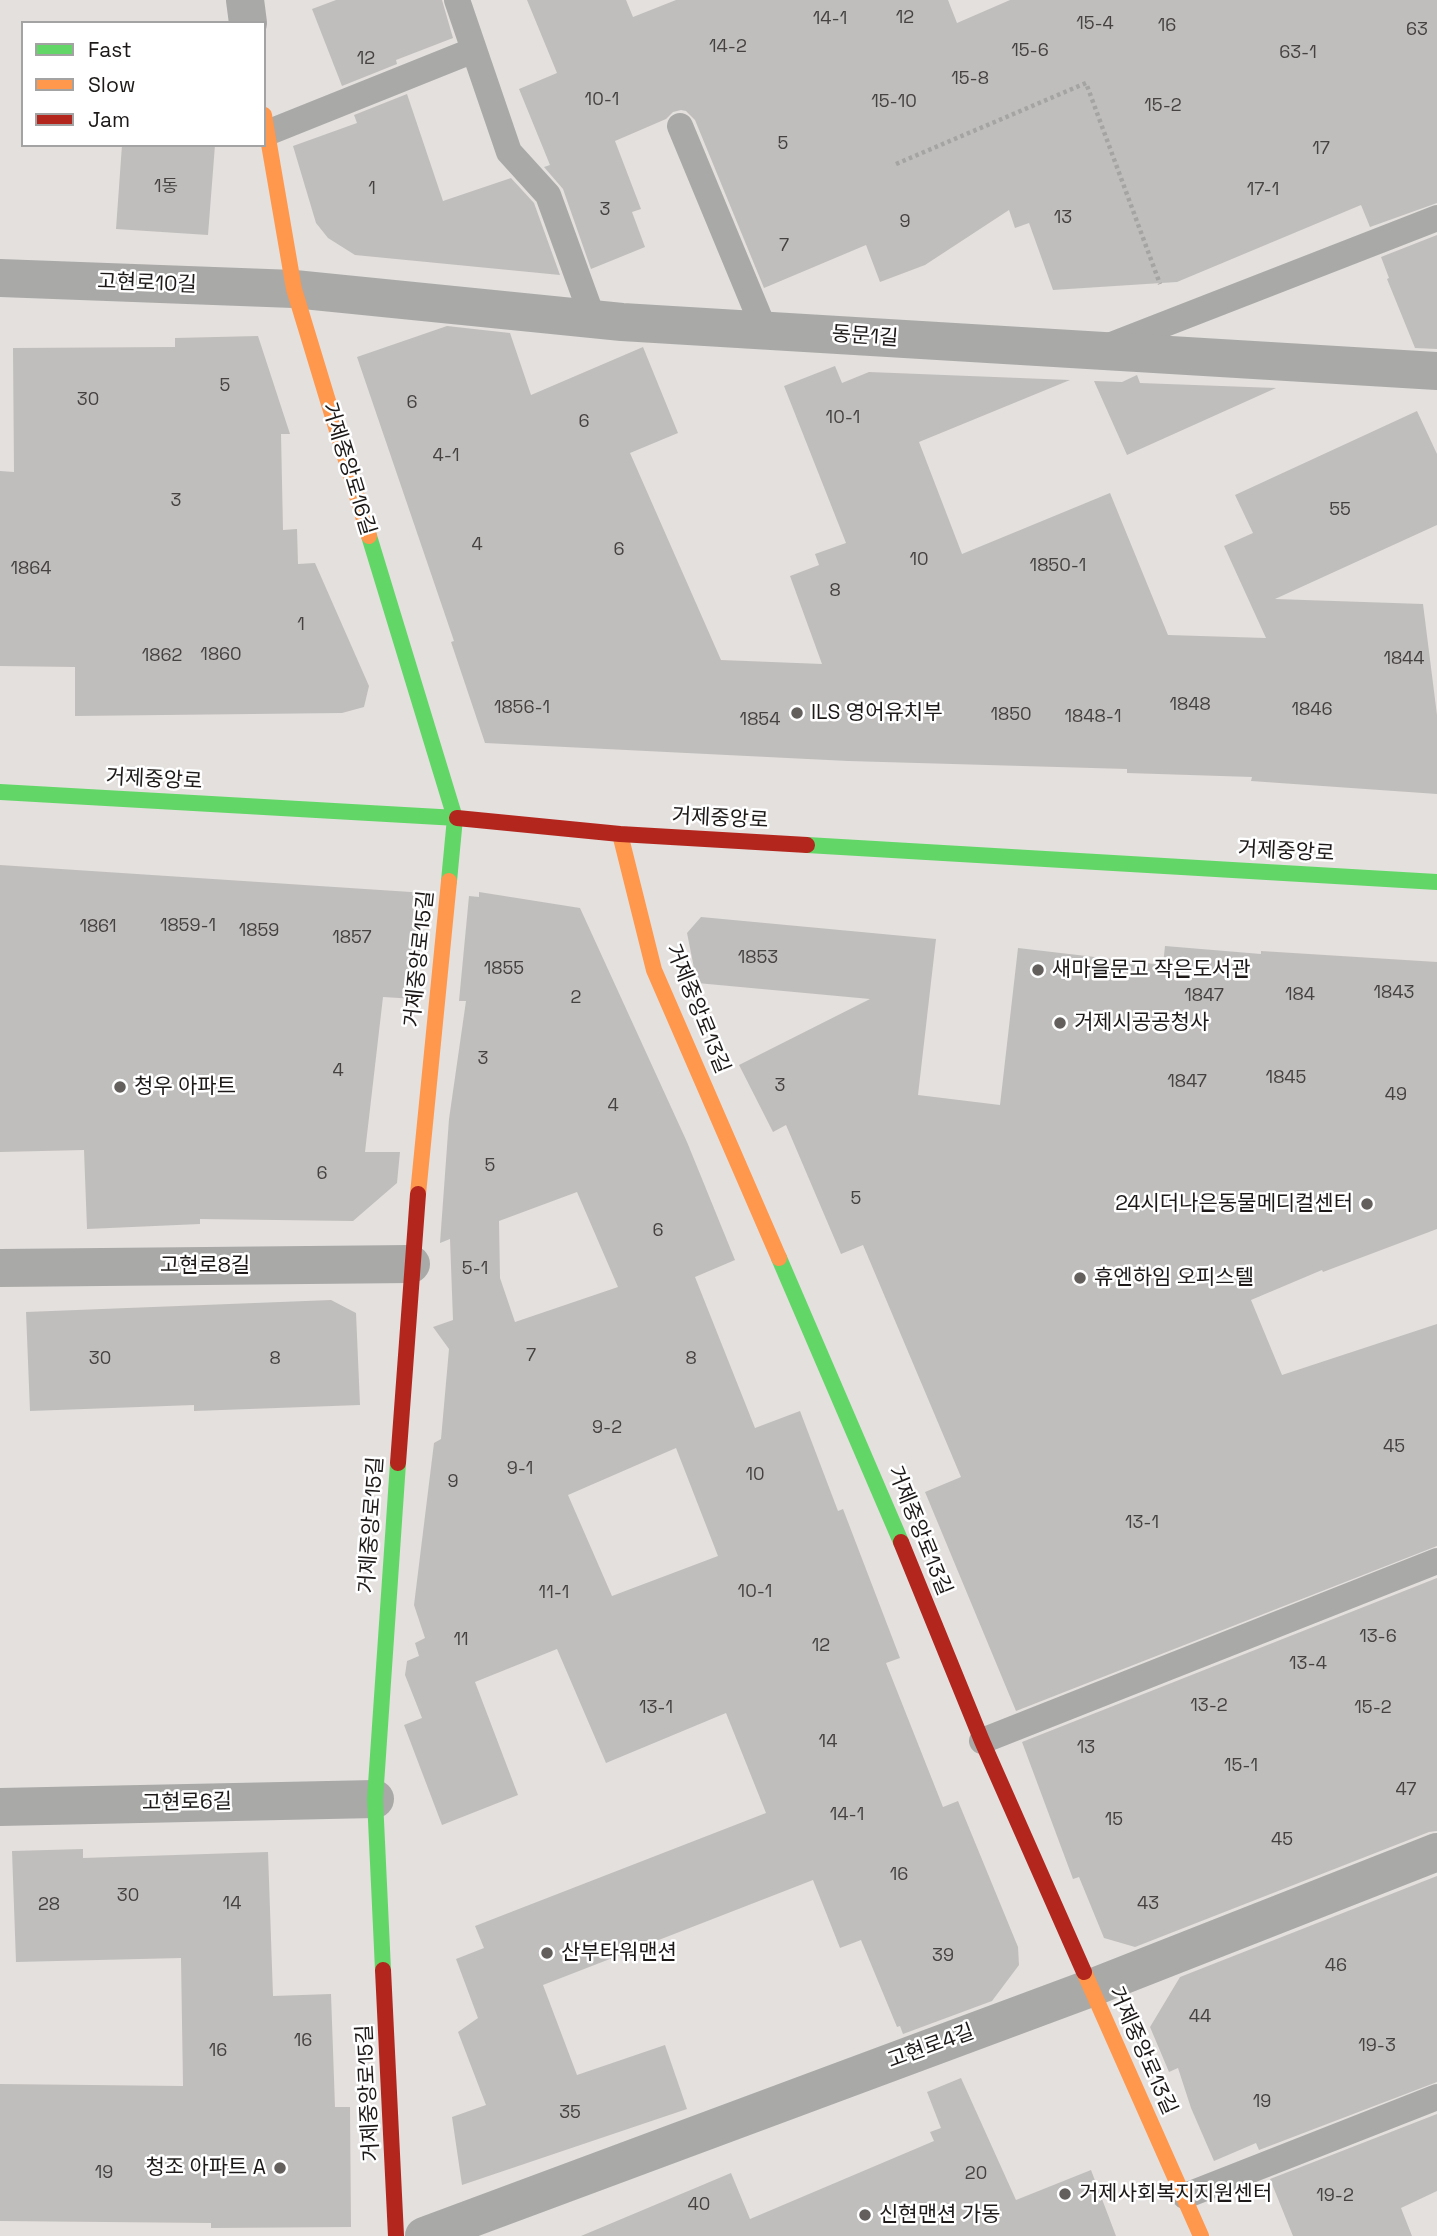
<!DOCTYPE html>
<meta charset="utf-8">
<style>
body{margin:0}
#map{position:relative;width:1437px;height:2236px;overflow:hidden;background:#e3e0de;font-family:"Space Grotesk",sans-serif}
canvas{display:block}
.legend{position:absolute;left:21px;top:21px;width:245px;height:126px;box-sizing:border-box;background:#fff;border:2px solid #a4a3a3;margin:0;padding:9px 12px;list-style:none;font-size:21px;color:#1c1918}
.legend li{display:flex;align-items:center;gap:14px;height:35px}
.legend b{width:35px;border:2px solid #a4a3a3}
</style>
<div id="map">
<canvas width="1437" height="2236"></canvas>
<ul class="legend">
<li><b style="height:9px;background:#63d668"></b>Fast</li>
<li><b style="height:9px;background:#ff974d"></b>Slow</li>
<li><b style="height:9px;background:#b3261e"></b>Jam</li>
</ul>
</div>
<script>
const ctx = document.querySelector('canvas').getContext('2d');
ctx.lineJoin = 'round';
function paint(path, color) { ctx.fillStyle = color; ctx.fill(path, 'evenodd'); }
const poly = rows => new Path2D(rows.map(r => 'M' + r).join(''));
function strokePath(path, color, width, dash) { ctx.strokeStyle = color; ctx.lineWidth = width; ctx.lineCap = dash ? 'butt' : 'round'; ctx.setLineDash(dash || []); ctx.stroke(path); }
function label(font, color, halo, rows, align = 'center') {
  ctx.font = font + ' "Space Grotesk","Noto Sans KR",sans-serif'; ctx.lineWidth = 5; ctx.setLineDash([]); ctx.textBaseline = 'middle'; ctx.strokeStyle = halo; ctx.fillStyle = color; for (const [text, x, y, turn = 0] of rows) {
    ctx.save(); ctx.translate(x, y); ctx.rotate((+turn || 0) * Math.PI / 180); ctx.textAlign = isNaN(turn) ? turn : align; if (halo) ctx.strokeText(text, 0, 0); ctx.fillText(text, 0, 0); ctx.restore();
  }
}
const building = poly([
 [336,0,442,0,453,38,396,60,397,64,342,86,312,9],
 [527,0,626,0,633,17,676,0,948,0,957,23,1010,0,1437,0,1437,203,1370,227,1361,205,1177,282,1053,290,1029,223,1015,228,1009,210,925,265,880,282,866,245,764,288,695,120,686,111,681,110,673,112,666,119,615,141,641,209,632,212,645,247,591,269,563,189,544,167,550,165,519,89,557,73],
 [407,94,443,201,511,178,534,203,560,275,355,255,328,238,316,223,293,146,357,123,354,115],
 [122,145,215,145,208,235,116,229],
 [1437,235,1437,349,1415,348,1387,279,1389,278,1381,257],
 [447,326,510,333,531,395,643,347,678,433,630,453,721,660,822,664,790,576,819,565,815,554,846,543,784,386,835,366,842,383,869,372,1070,380,919,442,962,554,1110,493,1168,635,1266,638,1224,546,1253,533,1235,495,1417,411,1437,454,1437,525,1275,599,1423,604,1437,715,1437,794,1251,781,1252,777,1127,773,1127,769,848,761,485,743,451,642,454,641,357,357],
 [258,336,290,434,281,434,283,530,297,529,298,564,315,563,369,686,364,707,342,713,75,716,75,667,0,666,0,471,14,472,13,348,175,347,175,338],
 [1137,375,1140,383,1276,388,1127,455,1094,381,1122,382],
 [0,865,426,893,415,999,383,997,365,1152,400,1152,397,1183,353,1221,200,1219,200,1224,87,1229,84,1150,0,1152],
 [479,892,580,908,687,1142,735,1260,695,1277,755,1428,800,1411,838,1511,843,1509,900,1658,886,1663,943,1807,958,1801,1018,1947,1019,1965,992,2001,903,2034,900,2026,897,2027,861,1940,840,1948,813,1880,543,1985,577,2075,665,2045,687,2109,462,2185,452,2117,486,2105,458,2032,478,2018,456,1959,484,1948,475,1926,766,1813,726,1713,606,1763,557,1649,475,1682,518,1795,442,1825,404,1725,422,1718,405,1675,407,1661,419,1656,415,1643,425,1638,414,1605,434,1443,441,1439,449,1349,433,1327,453,1320,450,1239,440,1243,449,1119,466,1001,459,1001,469,896,479,897],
 [577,1192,618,1287,515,1322,500,1278,499,1221],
 [676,1448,718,1556,612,1596,568,1495],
 [701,917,936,939,918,1095,1000,1105,1018,948,1163,965,1165,946,1261,954,1261,951,1437,962,1437,1229,1323,1272,1322,1270,1251,1300,1282,1375,1437,1324,1437,1546,1016,1711,925,1492,961,1477,863,1245,841,1254,786,1125,773,1132,739,1065,870,999,697,983,687,933],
 [331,1300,356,1313,360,1405,194,1411,194,1405,30,1411,26,1312],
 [1437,1578,1437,1831,1429,1832,1135,1947,1104,1938,1079,1877,1073,1879,1022,1742],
 [83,1849,83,1858,268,1852,273,1996,331,1994,335,2107,350,2107,351,2227,211,2228,211,2223,0,2221,0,2084,183,2086,181,1958,16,1962,12,1851],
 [1437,1876,1437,2082,1259,2150,1256,2143,1214,2161,1191,2108,1178,2068,1169,2072,1150,2027,1180,1977],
 [961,2078,1016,2200,1091,2170,1116,2236,581,2236,731,2173,750,2219,934,2141,930,2132,941,2128,927,2092],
 [1437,2114,1437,2191,1401,2208,1412,2236,1293,2236,1270,2179]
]);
const path = poly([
 [896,164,1086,83,1160,284]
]);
const lane = poly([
 [457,0,509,152,548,195,593,319],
 [680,126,765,331],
 [267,133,474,50],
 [1106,347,1437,218],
 [982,1741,1437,1561],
 [1185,2196,1437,2097]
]);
const street = poly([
 [245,0,248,23],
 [0,278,294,289,622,322,1437,371],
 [0,1268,411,1264],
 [0,1807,375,1799],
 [424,2236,1091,1988,1437,1852]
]);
const fast = poly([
 [369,536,455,818,449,881],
 [0,792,457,818],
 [807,845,1437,882],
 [779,1258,901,1542],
 [383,1970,375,1799,398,1463]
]);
const slow = poly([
 [264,115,294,289,369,536],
 [620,834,654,970,779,1258],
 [418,1194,449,881],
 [1084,1972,1201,2236]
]);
const jam = poly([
 [457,818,620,834,807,845],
 [398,1463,418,1194],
 [901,1542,982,1741,1084,1972],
 [383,1970,396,2236]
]);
const markers = [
 [797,713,7,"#625f5d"],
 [1038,970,7,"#625f5d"],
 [1060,1023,7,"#625f5d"],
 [120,1087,7,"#625f5d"],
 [1367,1204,7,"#625f5d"],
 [1080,1278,7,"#625f5d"],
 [547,1953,7,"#625f5d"],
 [280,2168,7,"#625f5d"],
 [1065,2194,7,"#625f5d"],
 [865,2215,7,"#625f5d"]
];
const numberNames = [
 ["12",905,18],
 ["14-1",830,19],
 ["15-4",1095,24],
 ["16",1167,26],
 ["63",1417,30],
 ["14-2",728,47],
 ["15-6",1030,51],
 ["63-1",1298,53],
 ["12",366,59],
 ["15-8",970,79],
 ["10-1",602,100],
 ["15-10",894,102],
 ["15-2",1163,106],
 ["5",783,144],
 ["17",1321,149],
 ["1동",166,187],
 ["1",372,189],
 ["17-1",1263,190],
 ["3",605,210],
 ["13",1063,218],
 ["9",905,222],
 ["7",784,246],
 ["5",225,386],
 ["30",88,400],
 ["6",412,403],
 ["10-1",843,418],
 ["6",584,422],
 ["4-1",446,456],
 ["3",176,501],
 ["55",1340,510],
 ["4",477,545],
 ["6",619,550],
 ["10",919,560],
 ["1850-1",1058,566],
 ["1864",31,569],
 ["8",835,591],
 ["1",301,625],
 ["1860",221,655],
 ["1862",162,656],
 ["1844",1404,659],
 ["1848",1190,705],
 ["1856-1",522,708],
 ["1846",1312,710],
 ["1850",1011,715],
 ["1848-1",1093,717],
 ["1854",760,720],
 ["1859-1",188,926],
 ["1861",98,927],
 ["1859",259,931],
 ["1857",352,938],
 ["1853",758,958],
 ["1855",504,969],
 ["1843",1394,993],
 ["184",1300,995],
 ["1847",1204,996],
 ["2",576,998],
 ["3",483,1059],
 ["4",338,1071],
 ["1845",1286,1078],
 ["1847",1187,1082],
 ["3",780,1086],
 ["49",1396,1095],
 ["4",613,1106],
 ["5",490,1166],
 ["6",322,1174],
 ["5",856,1199],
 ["6",658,1231],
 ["5-1",475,1269],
 ["7",531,1356],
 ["30",100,1359],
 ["8",275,1359],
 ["8",691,1359],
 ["9-2",607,1428],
 ["45",1394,1447],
 ["9-1",520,1469],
 ["10",755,1475],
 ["9",453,1482],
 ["13-1",1142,1523],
 ["10-1",755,1592],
 ["11-1",554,1593],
 ["13-6",1378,1637],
 ["11",461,1640],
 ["12",821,1646],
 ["13-4",1308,1664],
 ["13-2",1209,1706],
 ["13-1",656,1708],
 ["15-2",1373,1708],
 ["14",828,1742],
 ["13",1086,1748],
 ["15-1",1241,1766],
 ["47",1406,1790],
 ["14-1",847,1815],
 ["15",1114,1820],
 ["45",1282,1840],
 ["16",899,1875],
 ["30",128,1896],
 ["14",232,1904],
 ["43",1148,1904],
 ["28",49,1905],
 ["39",943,1956],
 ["46",1336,1966],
 ["44",1200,2017],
 ["16",303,2041],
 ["19-3",1377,2046],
 ["16",218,2051],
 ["19",1262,2102],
 ["35",570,2113],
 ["19",104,2173],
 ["20",976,2174],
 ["19-2",1335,2196],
 ["40",699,2205]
];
const streetNames = [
 ["고현로10길",147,284,2],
 ["동문1길",865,337,4],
 ["거제중앙로16길",348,469,73],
 ["거제중앙로",154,780,3],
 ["거제중앙로",720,819,3],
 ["거제중앙로",1286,852,3],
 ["거제중앙로15길",420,959,-84],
 ["거제중앙로13길",697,1009,68],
 ["고현로8길",205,1266],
 ["거제중앙로15길",372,1525,-86],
 ["거제중앙로13길",919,1531,68],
 ["고현로6길",187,1803,-1],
 ["고현로4길",931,2047,-20],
 ["거제중앙로13길",1142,2051,66],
 ["거제중앙로15길",369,2093,-93]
];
const poiNames = [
 ["ILS 영어유치부",811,713],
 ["새마을문고 작은도서관",1052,970],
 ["거제시공공청사",1074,1023],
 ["청우 아파트",134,1087],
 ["24시더나은동물메디컬센터",1353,1204,"right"],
 ["휴엔하임 오피스텔",1094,1278],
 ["산부타워맨션",561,1953],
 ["청조 아파트 A",266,2168,"right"],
 ["거제사회복지지원센터",1079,2194],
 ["신현맨션 가동",879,2215]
];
paint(building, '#c0bebc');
strokePath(path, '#a4a4a2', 4.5, [3.5, 3.5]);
strokePath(lane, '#a9a9a7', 26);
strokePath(street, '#a9a9a7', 38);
strokePath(fast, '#63d668', 16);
strokePath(slow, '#ff974d', 16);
strokePath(jam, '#b3261e', 16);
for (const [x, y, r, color] of markers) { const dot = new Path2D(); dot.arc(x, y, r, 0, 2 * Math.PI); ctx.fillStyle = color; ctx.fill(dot); strokePath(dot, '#fff', 2.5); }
label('18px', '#454241', null, numberNames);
label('21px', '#1c1918', '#fff', streetNames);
label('21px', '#1c1918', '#fff', poiNames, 'left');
</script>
